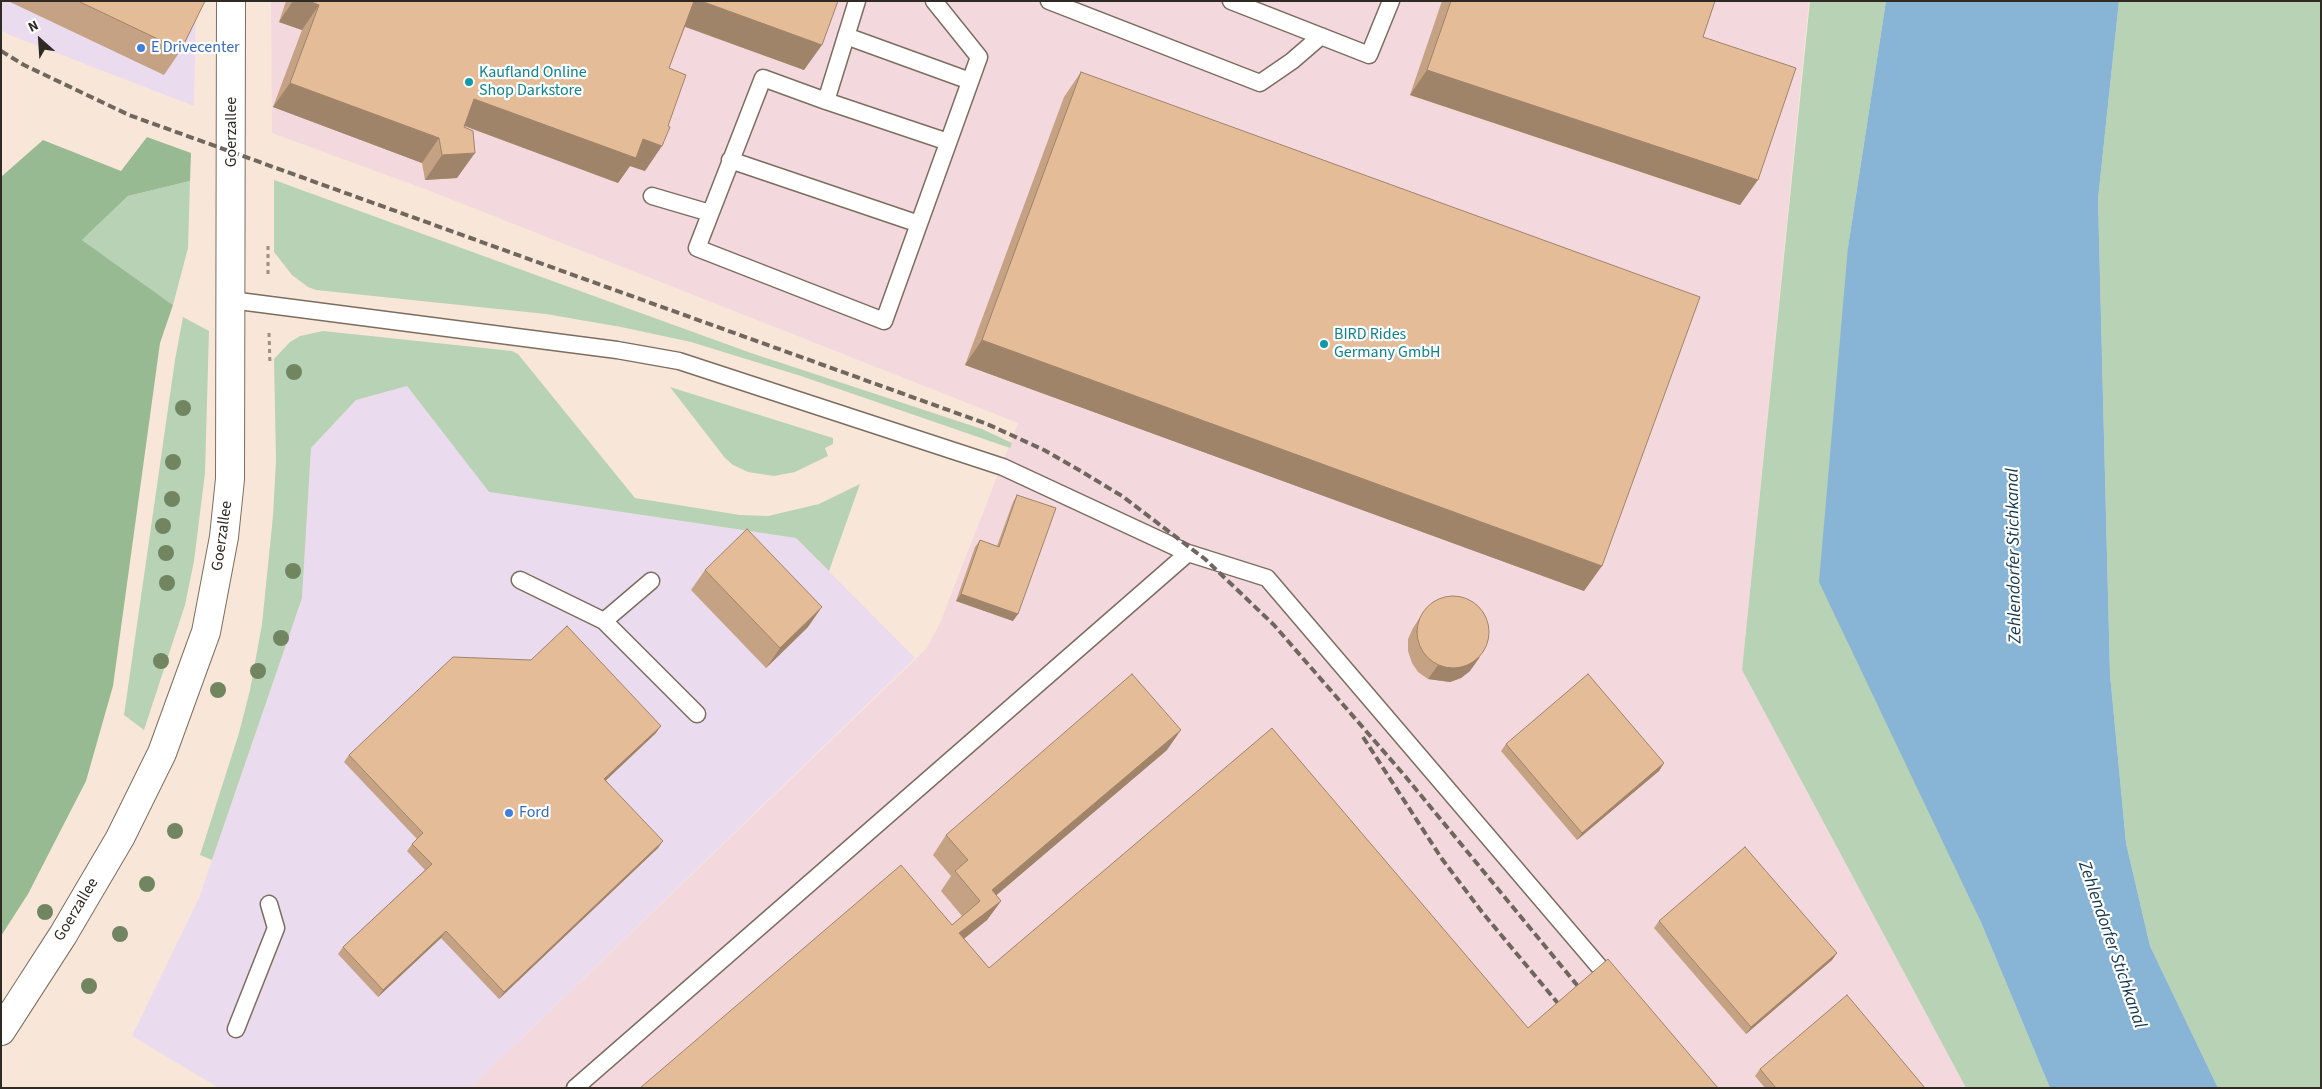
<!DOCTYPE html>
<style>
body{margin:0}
#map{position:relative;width:2322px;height:1089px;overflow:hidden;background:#f8e7d8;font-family:"Source Sans 3",sans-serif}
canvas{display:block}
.frame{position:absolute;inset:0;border:2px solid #302a24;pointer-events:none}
.north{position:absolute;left:15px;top:15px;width:50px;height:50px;-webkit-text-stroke:4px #fff;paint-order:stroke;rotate:334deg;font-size:14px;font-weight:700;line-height:20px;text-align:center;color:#302a24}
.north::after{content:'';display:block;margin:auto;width:18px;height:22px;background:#302a24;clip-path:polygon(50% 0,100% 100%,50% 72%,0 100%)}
</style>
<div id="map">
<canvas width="2322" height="1089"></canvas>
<div class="frame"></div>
<div class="north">N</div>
</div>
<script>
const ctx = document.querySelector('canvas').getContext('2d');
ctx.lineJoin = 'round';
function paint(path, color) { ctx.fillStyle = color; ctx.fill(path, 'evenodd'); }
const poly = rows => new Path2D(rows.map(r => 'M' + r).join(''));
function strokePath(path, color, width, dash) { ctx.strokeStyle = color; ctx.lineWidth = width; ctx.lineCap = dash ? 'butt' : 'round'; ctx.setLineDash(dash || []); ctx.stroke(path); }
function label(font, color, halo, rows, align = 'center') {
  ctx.font = font + ' "Source Sans 3",sans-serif'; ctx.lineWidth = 4.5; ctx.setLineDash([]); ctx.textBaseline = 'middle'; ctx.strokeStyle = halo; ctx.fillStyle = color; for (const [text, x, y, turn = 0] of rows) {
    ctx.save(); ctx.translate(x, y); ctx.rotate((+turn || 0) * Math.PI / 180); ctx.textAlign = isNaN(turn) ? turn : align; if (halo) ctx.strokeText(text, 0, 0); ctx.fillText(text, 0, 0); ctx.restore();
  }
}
const commercial = poly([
 [1,1,196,1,194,106,10,35,1,30],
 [407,386,489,492,796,538,915,658,470,1088,219,1088,132,1036,199,898,302,598,311,448,356,400]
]);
const industrial = poly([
 [271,1,1809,1,1742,670,1966,1088,470,1088,926,649,940,623,1018,423,430,191,272,133]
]);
const green = poly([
 [1810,1,1886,1,1848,247,1980,920,2050,1088,1966,1088,1742,670],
 [2119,1,2321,1,2321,1088,2218,1088,2150,946,2126,843,2110,674,2098,199],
 [274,180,751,353,982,429,1012,443,1010,448,801,376,691,342,621,327,546,314,316,290,308,287,292,275,274,252],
 [190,181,188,248,173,305,82,240,128,196],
 [183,317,209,331,205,473,194,561,185,605,144,730,124,715,175,360],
 [323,331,512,351,518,354,635,498,740,515,768,516,819,504,860,484,829,571,796,538,489,492,407,386,356,400,311,448,302,598,212,860,200,855,239,733,250,690,262,624,273,516,276,460,274,359,290,342,300,336],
 [670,387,833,438,833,444,825,448,828,456,795,472,774,476,748,472,733,465,725,458]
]);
const forest = poly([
 [147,137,191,153,190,181,128,196,82,240,173,305,160,343,113,686,86,781,28,894,1,936,1,177,43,140,121,171]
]);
const water = poly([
 [1886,1,2119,1,2098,199,2110,674,2126,843,2150,946,2218,1088,2050,1088,1980,920,1819,582,1848,247]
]);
const path = poly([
 [268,246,268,277],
 [269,333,270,365]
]);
const lane = poly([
 [857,1,826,101,763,78,697,248,884,321,979,57,934,1],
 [1049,1,1260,83,1292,61,1321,36],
 [1231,1,1369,55,1391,1],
 [846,36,970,81],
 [826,101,948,142],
 [730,160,919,224],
 [652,196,710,213],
 [231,300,617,350,679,361,1003,467,1188,553],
 [520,580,604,621,697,714],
 [604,621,651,581],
 [236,1029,276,928,269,904],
 [575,1088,1188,553,1267,578,1614,984]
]);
const secondary = poly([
 [1,1031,63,935,120,838,162,753,206,632,224,537,230,479,231,1]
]);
const rail = poly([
 [1,51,24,65,129,115,987,424,1044,450,1079,470,1122,496,1205,559,1274,625,1405,776,1586,996],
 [1363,737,1442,859,1482,912,1561,1007]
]);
const trees = [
 [294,372],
 [183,408],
 [173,462],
 [172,499],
 [163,526],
 [166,553],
 [293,571],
 [167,583],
 [281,638],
 [161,661],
 [258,671],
 [218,690],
 [175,831],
 [147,884],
 [45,912],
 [120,934],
 [89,986]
];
const wall = poly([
 [8,1,205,1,181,50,164,75],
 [286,1,838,1,804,70,685,27,669,68,645,171,630,166,618,183,464,126,457,178,425,180,422,163,273,107,302,30,279,22],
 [1442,1,1715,1,1703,37,1740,205,1410,95],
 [1081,72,1584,591,965,365,1064,97],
 [1017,495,1013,621,956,601,975,547,980,540,997,546,1013,502],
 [705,570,808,627,766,668,691,590],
 [1422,614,1470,671,1461,678,1450,682,1428,679,1418,672,1412,663,1408,651,1408,639,1413,628],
 [656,733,606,780,658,848,499,999,441,938,378,997,338,954,343,947,425,870,407,851,412,844,417,839,344,762,349,755],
 [1506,744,1664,763,1659,771,1577,840,1501,751],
 [1167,750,996,895,1001,901,987,920,964,939,989,968,1528,1028,640,1088,952,925,962,916,941,891,951,876,933,855,946,835],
 [1659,921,1837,953,1832,960,1746,1034,1654,928],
 [1760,1069,1925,1088,1765,1088,1755,1076]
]);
const shadedWall = poly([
 [293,1,309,1,319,5,302,30,279,22],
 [694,1,701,1,822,45,804,70,678,24],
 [1427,70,1758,180,1740,205,1410,95],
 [290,83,439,138,422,163,273,107],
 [474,99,643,139,662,146,645,171,630,166,618,183,457,123],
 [475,153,457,178,425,180,442,155],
 [982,340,1602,566,1584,591,965,365],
 [961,594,1018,614,1013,621,956,601],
 [822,607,808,627,766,668,780,648],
 [1480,657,1470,671,1461,678,1450,682,1428,679,1438,665],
 [661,726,656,733,600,786,604,779],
 [1181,730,1167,750,979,910,992,890],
 [1664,763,1659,771,1577,840,1582,833],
 [663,841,658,848,499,999,504,992],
 [1001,901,987,920,946,953,959,933],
 [446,931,441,938,378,997,383,990],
 [1837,953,1832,960,1746,1034,1751,1027]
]);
const building = poly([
 [78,1,205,1,181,50,78,1],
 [309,1,694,1,669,68,686,75,668,126,670,127,662,146,643,139,636,158,474,99,464,127,473,131,475,153,442,155,439,138,290,83,319,5,309,1],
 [701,1,838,1,822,45,701,1],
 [1451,1,1715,1,1703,37,1796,68,1758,180,1427,70,1451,1],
 [1081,72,1700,297,1602,566,982,340,1081,72],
 [1017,495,1056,508,1018,614,961,594,980,540,999,547,1017,495],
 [747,529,822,607,780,648,705,570,747,529],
 '1417 632a36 36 0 1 1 72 0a36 36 0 1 1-72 0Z',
 [567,626,661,726,604,779,663,841,504,992,446,931,383,990,343,947,432,864,412,844,423,833,349,755,453,657,531,660,567,626],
 [1132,674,1181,730,992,890,1001,901,959,933,989,968,1272,728,1528,1028,1608,959,1718,1088,640,1088,901,865,952,925,980,901,955,871,968,860,946,835,1132,674],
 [1588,674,1664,763,1582,833,1506,744,1588,674],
 [1745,847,1837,953,1751,1027,1659,921,1745,847],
 [1847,995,1925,1088,1776,1088,1760,1069,1847,995]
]);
const markers = [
 [141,48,5,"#3f7fe0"],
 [469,82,5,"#0f9aa8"],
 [1324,344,5,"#0f9aa8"],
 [509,813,5,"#3f7fe0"]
];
const shopNames = [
 ["E Drivecenter",151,48],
 ["Ford",519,813]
];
const cultureNames = [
 ["Kaufland Online",479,73],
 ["Shop Darkstore",479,91],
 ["BIRD Rides",1334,335],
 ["Germany GmbH",1334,353]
];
const streetNames = [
 ["Goerzallee",232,132,-90],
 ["Goerzallee",223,536,-82],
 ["Goerzallee",77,910,-59]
];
const waterNames = [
 ["Zehlendorfer Stichkanal",2015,556,-91],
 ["Zehlendorfer Stichkanal",2111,945,71]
];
paint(commercial, '#eadbee');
paint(industrial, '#f3d9de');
paint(green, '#b8d2b5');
paint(forest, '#98ba93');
paint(water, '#88b4d5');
strokePath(lane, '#7c6d5f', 19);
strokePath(secondary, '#7c6d5f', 30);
strokePath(path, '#9b8f84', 3, [4, 4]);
strokePath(lane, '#fff', 16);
strokePath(secondary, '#fff', 28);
strokePath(rail, '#6f665d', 4, [8, 4]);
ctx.fillStyle = '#718561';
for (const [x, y] of trees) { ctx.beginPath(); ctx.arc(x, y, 8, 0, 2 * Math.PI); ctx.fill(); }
paint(wall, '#c4a283');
paint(shadedWall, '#a0846a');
paint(building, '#e4bc98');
strokePath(building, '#a0846a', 1);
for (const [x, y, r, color] of markers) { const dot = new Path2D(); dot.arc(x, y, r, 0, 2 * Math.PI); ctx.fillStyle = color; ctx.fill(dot); strokePath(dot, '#fff', 2); }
label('16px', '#366cbe', '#fff', shopNames, 'left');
label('16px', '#0d838f', '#fff', cultureNames, 'left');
label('16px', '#302a24', '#fff', streetNames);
label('italic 18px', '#12364d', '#fff', waterNames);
</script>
